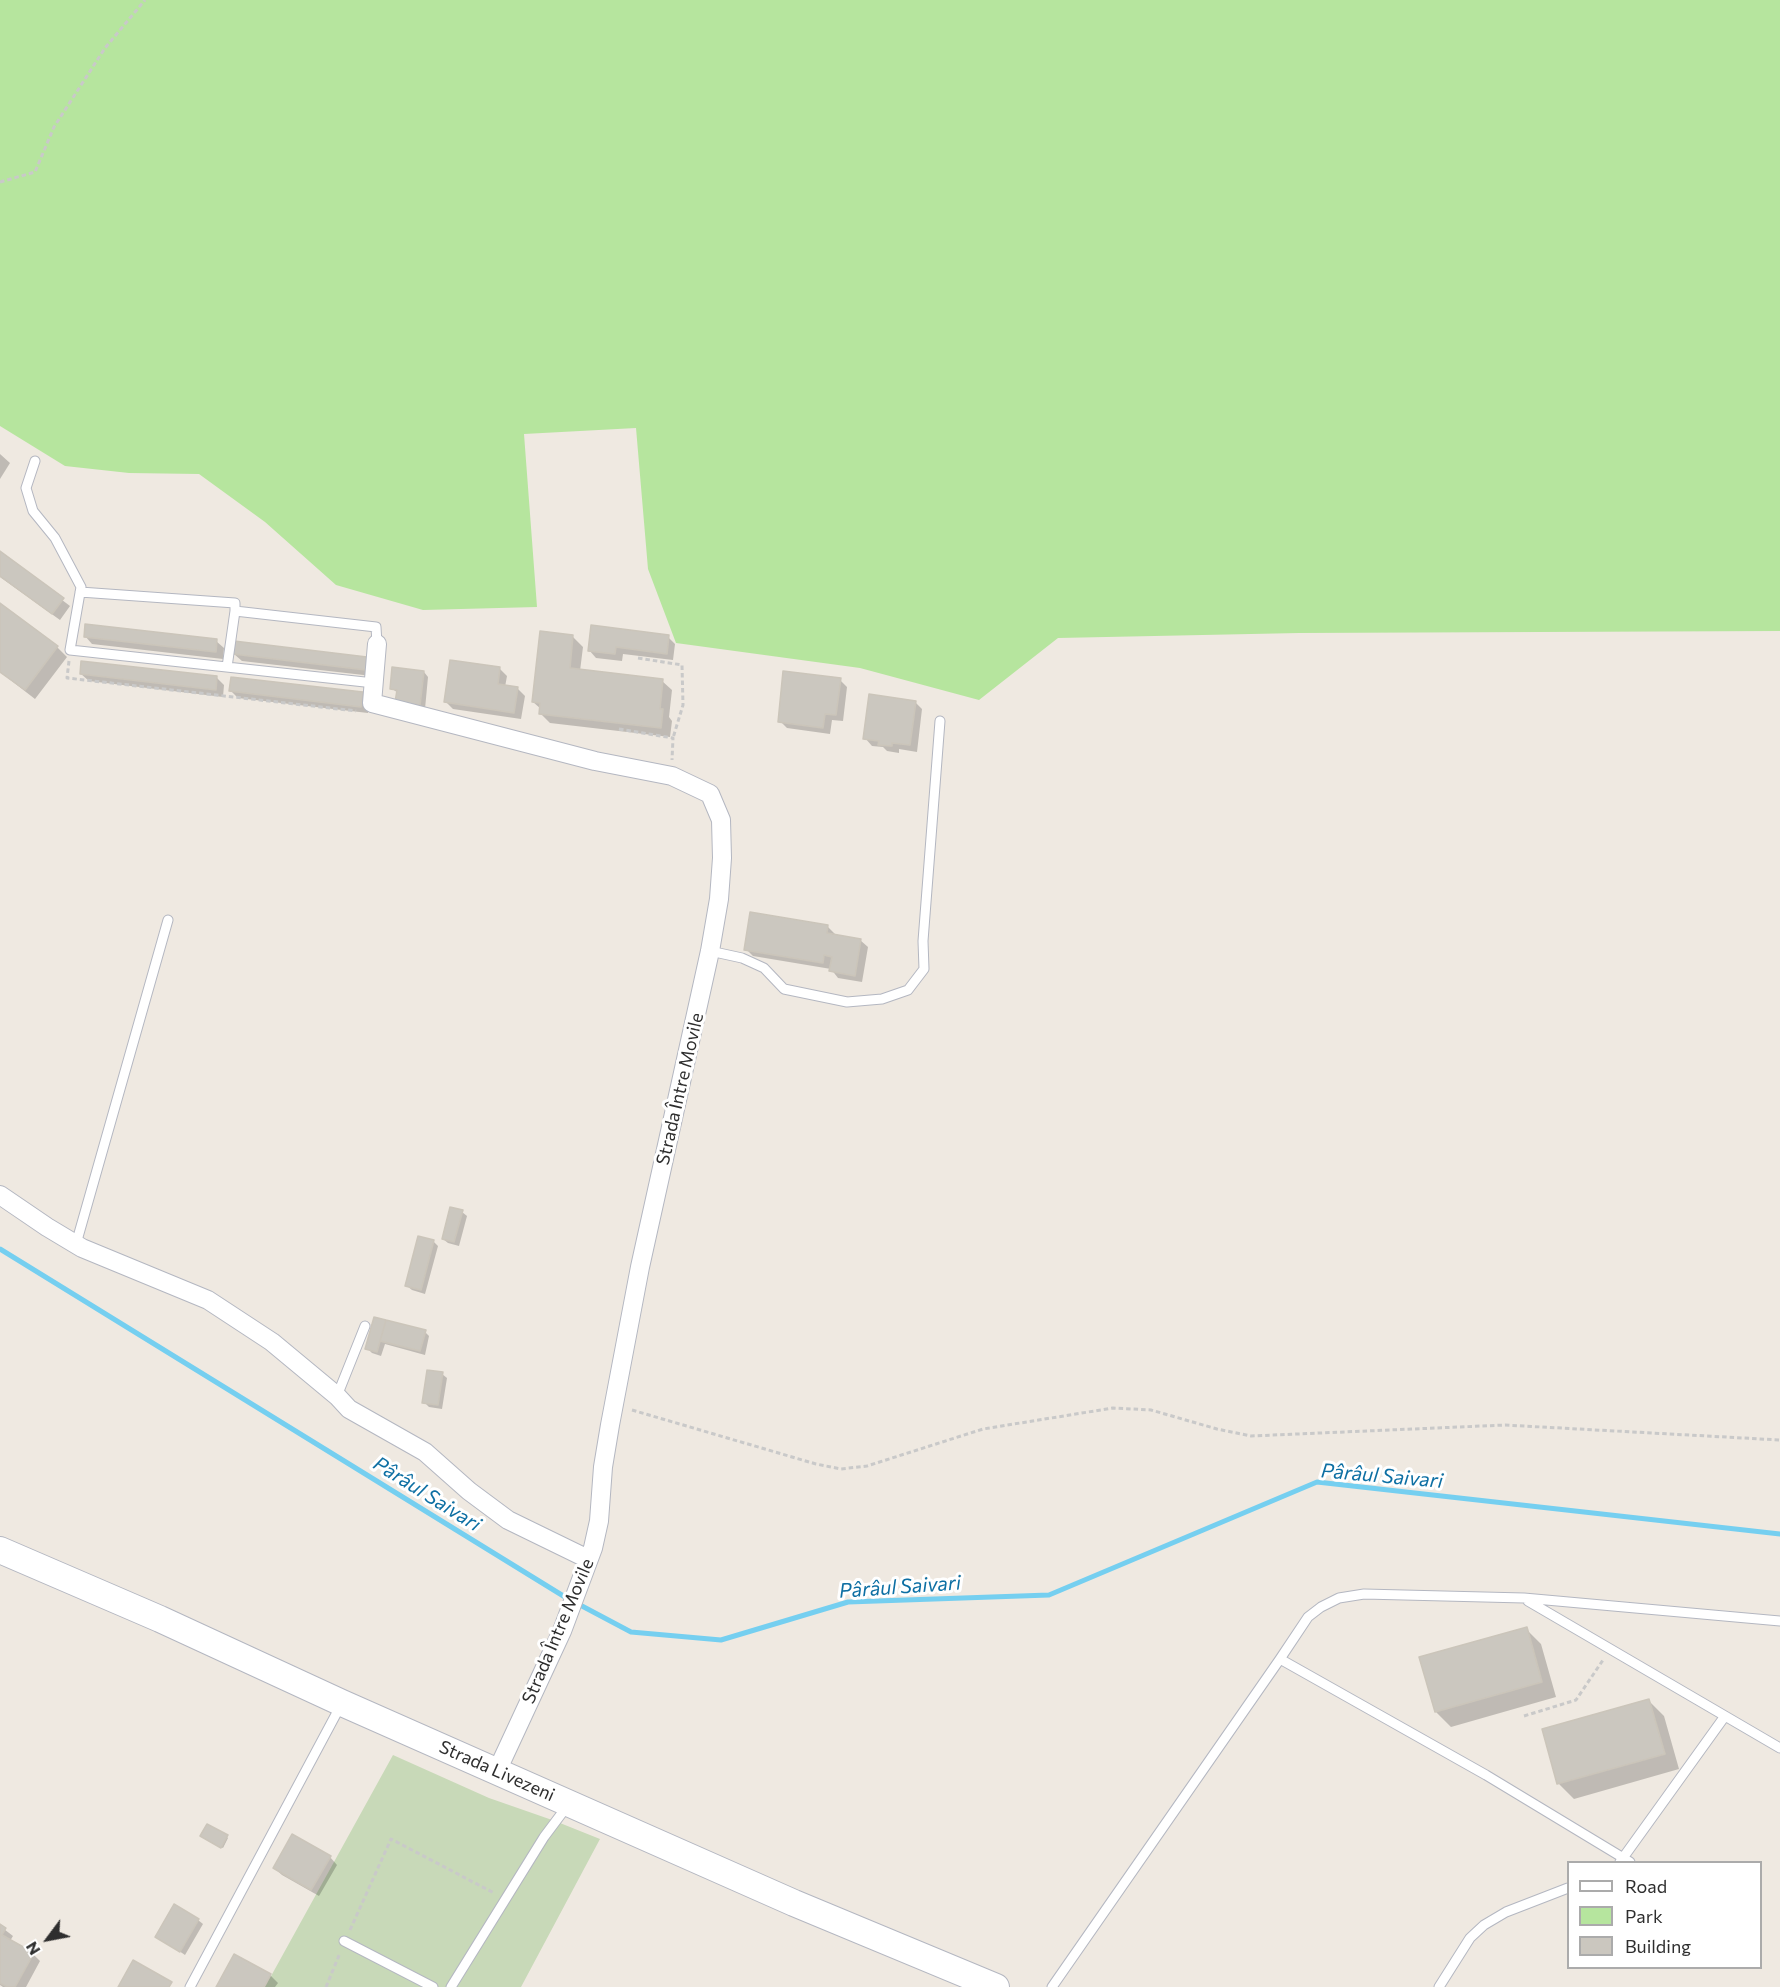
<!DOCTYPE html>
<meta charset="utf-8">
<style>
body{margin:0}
#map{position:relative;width:1780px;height:1987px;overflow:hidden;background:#efe9e1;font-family:Commissioner,sans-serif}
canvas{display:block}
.legend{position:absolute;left:1567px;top:1861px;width:195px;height:108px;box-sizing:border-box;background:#fff;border:2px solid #ababab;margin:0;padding:8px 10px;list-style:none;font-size:18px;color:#2e2e2e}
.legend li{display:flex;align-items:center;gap:12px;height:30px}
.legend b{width:30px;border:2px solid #ababab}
.north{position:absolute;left:18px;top:1909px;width:60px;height:60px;-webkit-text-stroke:4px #fff;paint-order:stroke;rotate:238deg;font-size:16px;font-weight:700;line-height:24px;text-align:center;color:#2e2e2e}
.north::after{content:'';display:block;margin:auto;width:21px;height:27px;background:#2e2e2e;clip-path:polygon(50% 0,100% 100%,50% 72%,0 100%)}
</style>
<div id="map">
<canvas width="1780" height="1987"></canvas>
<ul class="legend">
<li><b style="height:8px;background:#fff"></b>Road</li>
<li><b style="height:16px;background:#b6e59e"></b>Park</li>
<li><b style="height:16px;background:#cbc7bf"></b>Building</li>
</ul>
<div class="north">N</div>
</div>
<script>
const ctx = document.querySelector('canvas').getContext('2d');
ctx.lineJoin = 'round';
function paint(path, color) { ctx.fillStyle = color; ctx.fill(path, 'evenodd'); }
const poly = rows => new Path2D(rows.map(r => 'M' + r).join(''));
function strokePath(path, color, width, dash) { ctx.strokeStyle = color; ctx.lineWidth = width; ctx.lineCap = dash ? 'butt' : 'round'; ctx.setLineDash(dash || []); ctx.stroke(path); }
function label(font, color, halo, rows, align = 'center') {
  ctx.font = font + ' Commissioner,sans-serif'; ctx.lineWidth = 6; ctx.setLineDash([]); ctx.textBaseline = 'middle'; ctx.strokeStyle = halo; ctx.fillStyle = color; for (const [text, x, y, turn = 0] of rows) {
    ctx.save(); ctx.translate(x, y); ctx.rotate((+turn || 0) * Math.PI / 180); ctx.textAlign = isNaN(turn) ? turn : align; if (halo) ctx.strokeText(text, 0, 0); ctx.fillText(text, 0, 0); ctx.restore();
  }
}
const green = poly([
 [0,0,1780,0,1780,631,1299,633,1058,638,979,700,860,668,676,643,648,569,636,428,524,434,537,607,423,610,336,585,265,522,199,474,129,473,65,466,0,426]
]);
const cemetery = poly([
 [393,1755,489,1798,555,1821,600,1839,521,1987,265,1987]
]);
const shadow = poly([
 [0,454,10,463,0,479],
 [0,553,70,606,60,620,0,577],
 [0,604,57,647,67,657,35,699,0,672],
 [85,636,216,641,224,648,223,659,92,644],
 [573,637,583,647,580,671,662,681,672,690,669,717,672,721,670,737,550,723,540,713,541,709,533,702],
 [668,637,675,644,673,660,623,654,622,661,596,658,589,650],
 [234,654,366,658,372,676,242,661],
 [500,669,507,676,505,687,517,688,525,696,521,719,453,709,446,702],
 [424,672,428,677,425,709,401,706,398,693,391,688],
 [81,674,217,678,224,685,223,697,89,681],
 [840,680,847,687,843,721,832,720,830,734,787,728,780,721],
 [231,691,362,693,369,701,368,713,238,698],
 [915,702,922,709,917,752,899,749,899,753,887,751,883,747,872,746,865,738],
 [828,927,835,934,835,936,860,940,868,947,862,982,838,978,831,969,753,956,746,949],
 [462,1212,467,1216,459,1246,448,1243,443,1239],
 [433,1241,438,1246,425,1294,412,1290,407,1286],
 [375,1318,425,1332,429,1336,425,1355,385,1344,381,1356,372,1353,367,1348],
 [442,1374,447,1378,442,1409,429,1407,424,1402],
 [1526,1629,1541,1644,1556,1697,1451,1727,1436,1712,1421,1658],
 [1649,1701,1664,1716,1679,1769,1574,1799,1559,1784,1544,1730],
 [227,1837,228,1838,223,1848,204,1838],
 [330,1857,337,1865,319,1896,282,1875,274,1868],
 [198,1920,203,1924,185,1955,157,1936],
 [0,1926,13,1936,10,1941,33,1954,40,1961,26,1987,3,1987,0,1985],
 [235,1956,270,1975,278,1983,275,1987,218,1987]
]);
const stream = poly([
 [0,1249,565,1597,631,1632,721,1640,848,1602,1049,1595,1317,1482,1780,1534]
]);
const building = poly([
 [0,551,64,598,52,614,0,576,0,551],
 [0,603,58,646,25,690,0,672,0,603],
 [85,624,217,639,216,652,84,637,85,624],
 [591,625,669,635,667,654,616,647,615,654,588,651,591,625],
 [540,631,573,635,570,668,663,679,660,709,663,709,661,728,539,714,540,703,532,702,540,631],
 [234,641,367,657,366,670,233,654,234,641],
 [450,660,500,667,498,684,518,687,514,713,444,702,450,660],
 [81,661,217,676,216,690,80,674,81,661],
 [392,667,424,671,420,705,395,702,397,690,390,689,392,667],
 [783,671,841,678,836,715,825,714,823,728,778,722,783,671],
 [231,677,363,692,361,707,229,691,231,677],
 [869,694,916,701,910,745,892,743,892,746,878,745,879,741,863,739,869,694],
 [750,912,828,925,827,933,861,939,855,976,829,971,832,957,824,955,823,963,744,950,750,912],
 [450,1207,463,1210,454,1242,442,1239,450,1207],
 [418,1236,434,1240,421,1290,405,1286,418,1236],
 [374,1317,386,1320,377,1352,365,1349,374,1317],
 [386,1320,426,1330,420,1351,380,1341,386,1320],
 [427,1370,443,1372,438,1405,422,1403,427,1370],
 [1527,1627,1542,1682,1435,1712,1419,1657,1527,1627],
 [1649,1699,1665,1754,1557,1784,1542,1729,1649,1699],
 [207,1824,228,1835,221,1848,200,1836,207,1824],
 [292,1834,331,1856,311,1890,273,1868,292,1834],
 [174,1904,199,1919,180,1952,155,1937,174,1904],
 [0,1924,6,1928,2,1935,34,1953,15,1987,7,1987,0,1983,0,1924],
 [234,1954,271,1974,264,1987,216,1987,234,1954],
 [133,1960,172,1982,169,1987,118,1987,133,1960]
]);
const path = poly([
 [0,182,35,172,54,127,105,48,145,0],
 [638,658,682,665,683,705,673,738],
 [69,661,67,678,356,711],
 [619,729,673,738,672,760],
 [632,1410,816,1464,841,1469,867,1466,983,1429,1113,1408,1151,1410,1217,1429,1251,1436,1505,1425,1780,1440],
 [1524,1716,1576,1700,1603,1660],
 [350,1930,391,1839,494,1893],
 [326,1987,340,1953]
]);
const lane = poly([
 [35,461,26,488,33,511,55,538,81,587,70,650,374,683],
 [80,592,235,603,235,611],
 [227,667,235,611,376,627,377,644],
 [710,951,742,958,764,968,784,989,847,1002,882,999,908,990,924,969,923,941,940,721],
 [76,1244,168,920],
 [337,1396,365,1326],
 [1528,1601,1780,1748],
 [1280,1659,1486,1775,1630,1862],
 [1620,1862,1725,1716],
 [344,1941,433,1987],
 [190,1987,342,1703],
 [451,1987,544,1837,568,1805],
 [1052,1987,1280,1659,1308,1617,1321,1607,1339,1598,1364,1594,1524,1598,1780,1621],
 [1439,1987,1470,1938,1484,1925,1506,1912,1568,1888]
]);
const street = poly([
 [377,644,372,703,595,761,672,776,710,794,721,820,722,858,719,899,710,951,640,1267,610,1425,603,1467,599,1521,593,1548,562,1631,497,1771],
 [0,1195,47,1227,82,1248,208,1300,272,1342,337,1396,349,1409,425,1452,469,1491,508,1520,588,1559]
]);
const secondary = poly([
 [0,1550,160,1619,342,1703,794,1903,996,1987]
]);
const streetNames = [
 ["Strada Între Movile",680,1089,-77],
 ["Strada Între Movile",558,1631,-67],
 ["Strada Livezeni",497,1771,24]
];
const waterNames = [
 ["Pârâul Saivari",1382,1476,5],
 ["Pârâul Saivari",427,1494,32],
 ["Pârâul Saivari",900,1587,-4]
];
paint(green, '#b6e59e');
paint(cemetery, '#c8d9b8');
paint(shadow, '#0003');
strokePath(stream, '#75cff0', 5);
paint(building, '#cbc7bf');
strokePath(building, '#cbc5ba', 1.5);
strokePath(lane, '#b4b7c1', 11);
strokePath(street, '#b4b7c1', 20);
strokePath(secondary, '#b4b7c1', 28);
strokePath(path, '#c9c9c9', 3, [4.5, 3]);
strokePath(lane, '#fff', 9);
strokePath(street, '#fff', 18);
strokePath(secondary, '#fff', 26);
label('18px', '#2e2e2e', '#fff', streetNames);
label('italic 20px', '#0d6fa3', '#fff', waterNames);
</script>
